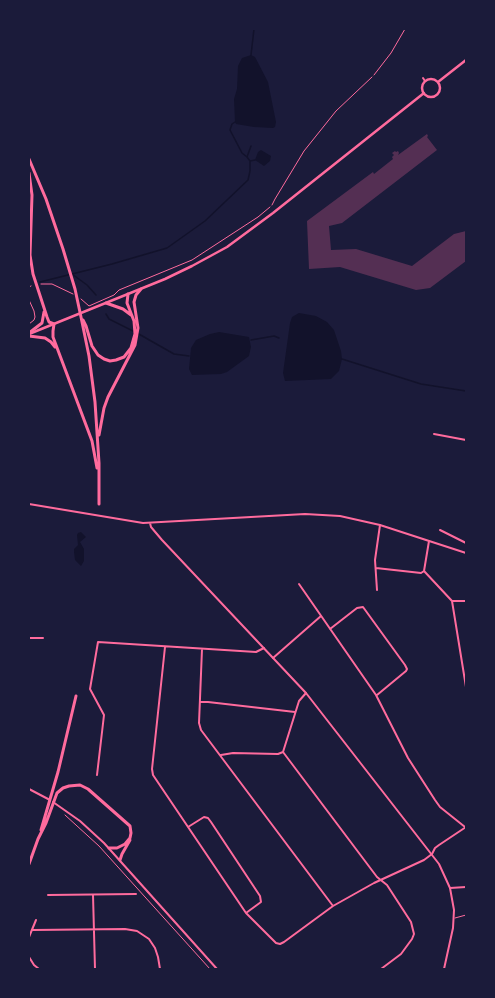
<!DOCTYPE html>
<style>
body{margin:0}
#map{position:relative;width:495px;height:998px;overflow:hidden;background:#1b1b3a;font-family:Raleway,sans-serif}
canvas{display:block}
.frame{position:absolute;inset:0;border:30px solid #1b1b3a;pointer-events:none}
</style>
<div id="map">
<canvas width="495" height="998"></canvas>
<div class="frame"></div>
</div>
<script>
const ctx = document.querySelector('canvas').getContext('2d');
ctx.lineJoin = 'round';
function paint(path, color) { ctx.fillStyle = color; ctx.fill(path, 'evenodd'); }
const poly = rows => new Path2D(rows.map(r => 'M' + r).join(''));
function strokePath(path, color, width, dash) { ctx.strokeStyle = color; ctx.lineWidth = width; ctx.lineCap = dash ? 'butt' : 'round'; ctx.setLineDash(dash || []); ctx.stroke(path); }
const water = poly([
 [251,55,255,57,268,82,276,122,275,127,273,128,254,127,236,124,235,122,234,99,237,89,238,66,242,58],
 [261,150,271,156,270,161,264,166,255,160,258,152],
 [299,313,316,316,327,322,334,330,341,351,342,359,339,371,331,379,285,381,283,373,290,323,292,317],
 [219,332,249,337,251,347,249,356,227,372,221,374,192,375,189,369,191,348,196,340,210,334],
 [81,532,86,537,80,542,84,549,84,561,81,566,75,560,74,552,74,549,78,545,77,535,78,533]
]);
const stream = poly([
 [251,55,254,29],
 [247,157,251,146],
 [250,161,255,160],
 [72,274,87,285,96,295],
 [40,282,112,264,167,248,205,221,248,180,250,171,250,161,247,157,242,153,230,130,232,124,235,122],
 [106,314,109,319,133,331],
 [137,333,174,354,189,356],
 [251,340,274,336,279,338],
 [342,359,421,384,466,391]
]);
const building = poly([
 [427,134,428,136,427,137,437,150,342,223,329,226,331,250,356,249,412,266,454,234,466,231,466,261,430,288,416,290,340,267,309,269,307,221,373,172,374,174,393,159,392,157,394,155,392,153,395,151,396,152,398,151,399,153,398,155]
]);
const path = poly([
 [374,75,391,53,405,29],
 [41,284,52,284,73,294],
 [29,287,31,286],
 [81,299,89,306,114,295,119,290,192,260,258,217,270,207],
 [29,300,34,311,35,317,34,320,29,324],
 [65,815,99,846,210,969]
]);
const service = poly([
 [272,205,275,199,304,151,336,111,372,77],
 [455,918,466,915]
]);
const minor = poly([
 [423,78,425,81],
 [434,434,466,440],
 [440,530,466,543],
 [376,568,421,573,424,571,429,541],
 [424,571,452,601,466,687],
 [299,584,376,695,408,758,435,800,440,807,465,827],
 [377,590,375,560,380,525],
 [452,601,466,601],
 [330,629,357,608,363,607,405,665,407,669,406,671,377,695],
 [29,638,43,638],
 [165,647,152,769,153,775,246,913,276,943,280,944,284,942,333,906,374,883,424,860,432,854,435,848,439,845,466,827],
 [202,649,199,723,201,730,333,906],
 [273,658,321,616],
 [200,702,208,702,295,712],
 [283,752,377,877,387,885,411,922,414,934,412,939,401,954,381,969],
 [283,752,299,701,306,693],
 [221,755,233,753,278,754,283,752],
 [97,775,104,715,90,689,98,642,256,652,264,648],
 [188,827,204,817,208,818,211,822,260,896,261,902,246,913],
 [450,888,466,887],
 [48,895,136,894],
 [93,895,95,969],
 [33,930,125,929,137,931,149,939,155,948,158,957,160,969],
 [29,937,36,920],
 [29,957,34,965,39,969]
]);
const tertiary = poly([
 [29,504,143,523,305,514,340,516,380,525,466,553],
 [150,523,151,527,162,540,306,693,439,864,450,888,454,910,453,928,444,969],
 [29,789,50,800],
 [53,802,80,821,104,843,217,969]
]);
const secondary = poly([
 '422 88a9 9 0 1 1 18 0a9 9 0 1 1-18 0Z',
 [438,82,466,60],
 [29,334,165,279,192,266,227,247,273,213,424,93]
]);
const primary = poly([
 [29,159,46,199,63,249,75,289,81,317,89,356,95,402,99,463,99,504],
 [29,173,32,195,30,255,33,274,47,317,49,322,54,324,53,331,53,337,92,441,97,468],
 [106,303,123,309,131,315],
 [83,320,86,326,92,346,98,355,104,359,110,361,116,360,124,357,131,348,135,334,134,321,127,303,128,294],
 [29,333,42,323,44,312],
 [29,336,45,338,51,342,55,347],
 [99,435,104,408,108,397,135,345,138,328,134,302,136,295,141,289],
 [41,830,58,772,76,696],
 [38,839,46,823,57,793,63,788,69,786,80,785,88,789,130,826,131,833,130,838,125,844,117,848,109,848],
 [120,860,122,854,130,840],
 [29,864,38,839]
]);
paint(water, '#12122b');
strokePath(stream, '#12122b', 1.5);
paint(building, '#542f53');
strokePath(path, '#ff6b9d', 1);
strokePath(service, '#ff6b9d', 1);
strokePath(minor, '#ff6b9d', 2);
strokePath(tertiary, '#ff6b9d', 2);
strokePath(secondary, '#ff6b9d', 2.5);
strokePath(primary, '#ff6b9d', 3);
</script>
